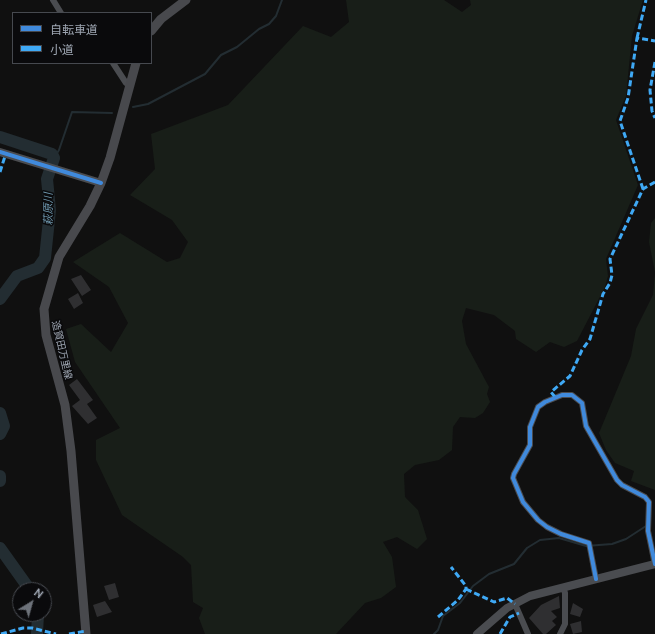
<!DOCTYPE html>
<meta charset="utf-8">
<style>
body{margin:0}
#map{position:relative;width:655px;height:634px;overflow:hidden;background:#101010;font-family:Ubuntu,"Noto Sans JP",sans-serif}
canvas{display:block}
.legend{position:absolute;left:12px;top:12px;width:140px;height:52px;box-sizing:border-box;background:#0a0a0c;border:1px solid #46494f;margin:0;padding:5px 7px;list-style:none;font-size:12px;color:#9fa7b3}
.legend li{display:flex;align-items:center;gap:8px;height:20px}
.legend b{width:20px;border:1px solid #46494f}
.north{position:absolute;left:12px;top:582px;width:40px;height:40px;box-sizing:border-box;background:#0a0a0c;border:1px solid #46494f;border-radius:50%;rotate:37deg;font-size:11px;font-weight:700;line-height:16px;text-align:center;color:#9fa7b3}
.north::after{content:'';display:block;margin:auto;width:14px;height:18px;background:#6d727a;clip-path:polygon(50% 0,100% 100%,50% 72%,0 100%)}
</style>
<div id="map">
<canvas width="655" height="634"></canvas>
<ul class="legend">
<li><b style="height:5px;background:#408adc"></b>自転車道</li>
<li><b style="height:5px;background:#3fa9f5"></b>小道</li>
</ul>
<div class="north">N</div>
</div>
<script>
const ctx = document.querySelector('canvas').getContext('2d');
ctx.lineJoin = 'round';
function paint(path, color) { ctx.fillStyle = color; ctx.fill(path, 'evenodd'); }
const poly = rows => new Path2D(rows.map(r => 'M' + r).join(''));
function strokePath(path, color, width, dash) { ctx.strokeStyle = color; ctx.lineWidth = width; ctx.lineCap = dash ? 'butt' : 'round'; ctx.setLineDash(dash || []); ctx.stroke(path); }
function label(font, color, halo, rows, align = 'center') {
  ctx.font = font + ' Ubuntu,"Noto Sans JP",sans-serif'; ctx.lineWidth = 3; ctx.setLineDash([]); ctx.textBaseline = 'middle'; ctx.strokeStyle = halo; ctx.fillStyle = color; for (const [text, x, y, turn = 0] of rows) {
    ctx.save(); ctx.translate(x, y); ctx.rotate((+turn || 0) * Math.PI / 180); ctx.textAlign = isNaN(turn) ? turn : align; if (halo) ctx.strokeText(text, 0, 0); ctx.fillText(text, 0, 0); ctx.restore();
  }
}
const green = poly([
 [346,0,444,0,462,12,471,5,470,0,643,0,632,36,626,96,616,120,638,185,606,259,608,276,605,287,577,341,564,347,550,342,536,352,516,339,515,331,494,315,466,308,462,321,466,344,489,387,487,394,490,402,483,413,475,418,460,417,453,427,452,450,439,460,415,465,404,474,405,497,418,510,427,539,417,549,397,537,383,542,392,557,396,587,381,598,365,603,336,634,205,634,199,618,203,608,193,602,191,565,183,557,122,515,96,460,96,440,120,428,75,362,66,329,81,324,111,352,128,323,109,287,73,262,120,233,167,262,180,258,188,242,172,220,130,195,155,169,151,134,228,105,303,26,331,37,349,22],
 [655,218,655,272,649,242,651,223],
 [655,273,655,490,631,481,634,471,615,463,606,450,599,433,631,356,636,329,653,295]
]);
const stream = poly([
 [133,107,148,104,205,74,221,55,237,47,259,29,269,24,276,16,282,0],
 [54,158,59,150,72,112,112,113],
 [434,634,438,630,443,616,460,603,473,586,489,574,514,564,527,548,540,540,559,538,586,546,612,544,626,539,646,526]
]);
const river = poly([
 [0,137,52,154,54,158,47,179,50,210,45,258,38,268,17,276,0,299],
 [0,413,4,426,0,434],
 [0,476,0,481],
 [0,548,30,590],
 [37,634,38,614]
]);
const building = poly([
 [81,275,91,290,82,296,71,279],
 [78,293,83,303,74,309,68,299],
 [77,379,93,400,87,404,97,418,88,424,72,406,80,400,69,385],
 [115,583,119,597,109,600,104,586],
 [559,596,560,608,551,611,557,617,552,621,556,625,546,634,543,634,529,618,541,605],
 [105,601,112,612,97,617,93,605],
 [573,603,583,609,580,617,570,614],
 [581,621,582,632,573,634,570,624]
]);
const minor = poly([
 [53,0,61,13],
 [113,63,126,83,131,84],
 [596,579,589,543,561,534,547,527,538,520,523,502,513,478,514,474,530,445,530,427,538,407,545,402,562,395,572,395,582,403,586,426,617,480,622,485,645,497,649,502,648,531,655,565],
 [515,604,528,634],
 [560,634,565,624,565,593,563,587]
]);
const tertiary = poly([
 [0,152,101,183],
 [477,634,507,608,530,596,655,564]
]);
const secondary = poly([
 [151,31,161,19,186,0],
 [86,634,71,451,65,405,46,335,44,309,59,257,90,206,101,183,110,158,136,63]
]);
const quiet = poly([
 [637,38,646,0],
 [655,62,650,90,652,111,655,118],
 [0,172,6,153],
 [643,189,620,121,628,98,637,38,655,41],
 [555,397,551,392,570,376,582,350,590,339,603,294,610,283,612,275,610,259,643,189,655,182],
 [466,589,494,602,507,598,515,604],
 [438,617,458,600,466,589,466,586,451,567],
 [1,634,23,628,32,628,56,634],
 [69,634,86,631],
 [500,634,510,617,519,613]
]);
const cycleway = poly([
 [0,152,101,183],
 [596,579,589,543,561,534,547,527,538,520,523,502,513,478,514,474,530,445,530,427,538,407,545,402,562,395,572,395,582,403,586,426,617,480,622,485,645,497,649,502,648,531,655,564]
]);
const streetNames = [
 ["造賀田万里線",62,350,77]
];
const waterNames = [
 ["萩原川",48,209,-90]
];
paint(green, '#181e18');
strokePath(stream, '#232d32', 2);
strokePath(river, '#232d32', 12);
paint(building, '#2f2f31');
strokePath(minor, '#4a4c50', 6);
strokePath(tertiary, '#4a4c50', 8);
strokePath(secondary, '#48494d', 9);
strokePath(quiet, '#3fa9f5', 3, [6, 3]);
strokePath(cycleway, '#408adc', 4);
label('10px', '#9fa7b3', '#0a0a0c', streetNames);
label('italic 11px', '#719bb2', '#0a0a0c', waterNames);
</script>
